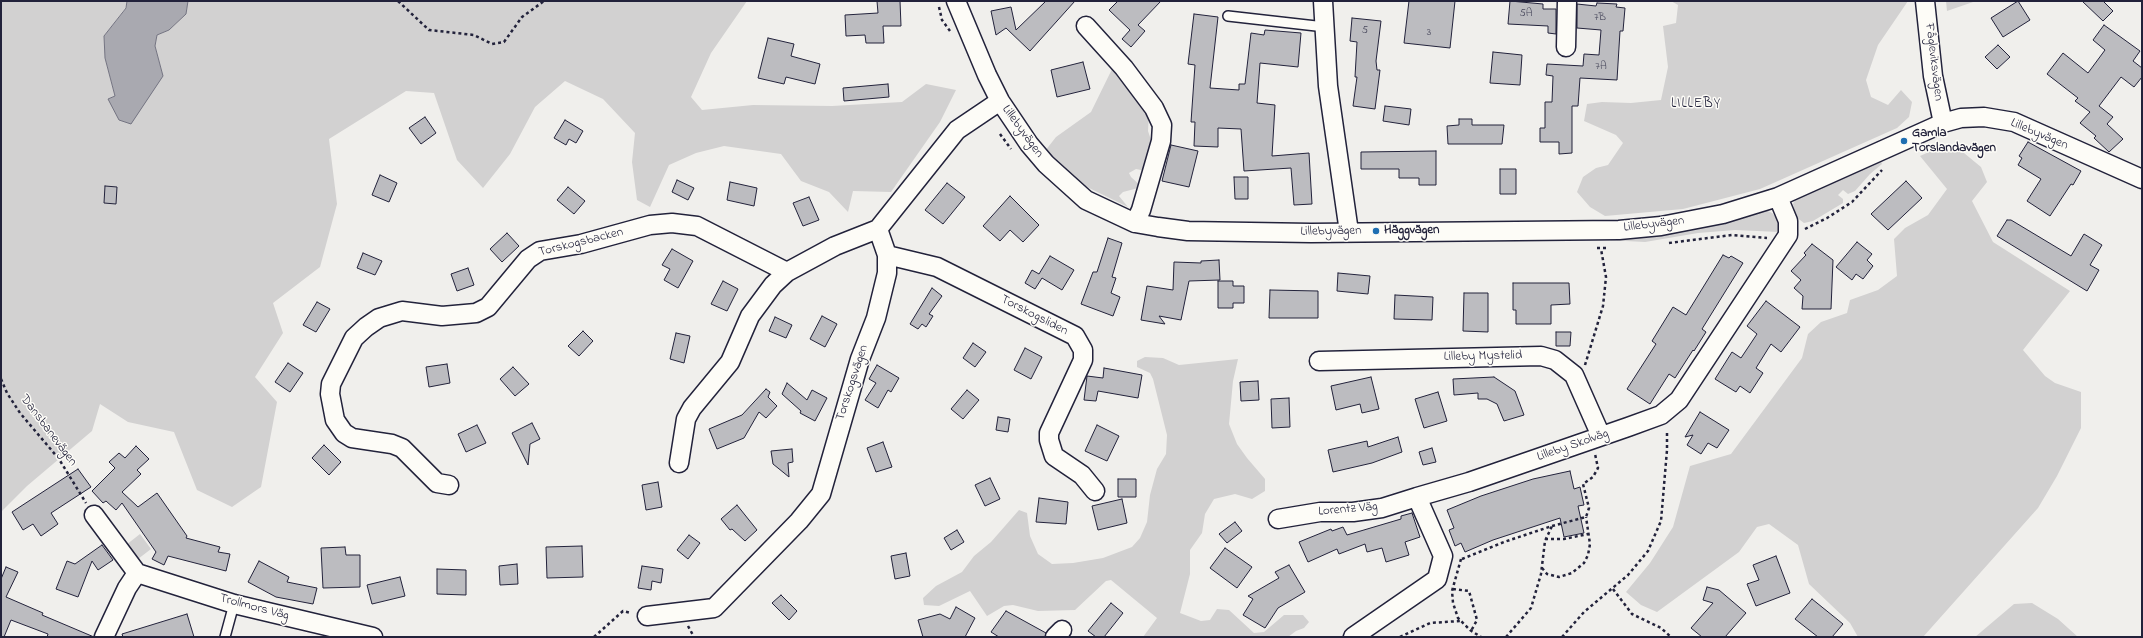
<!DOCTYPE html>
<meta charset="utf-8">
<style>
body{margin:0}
#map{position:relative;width:2143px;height:638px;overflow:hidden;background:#f0efec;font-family:"Indie Flower",sans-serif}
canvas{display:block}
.frame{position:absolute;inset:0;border:2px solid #22223b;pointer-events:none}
</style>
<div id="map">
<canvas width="2143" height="638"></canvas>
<div class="frame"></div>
</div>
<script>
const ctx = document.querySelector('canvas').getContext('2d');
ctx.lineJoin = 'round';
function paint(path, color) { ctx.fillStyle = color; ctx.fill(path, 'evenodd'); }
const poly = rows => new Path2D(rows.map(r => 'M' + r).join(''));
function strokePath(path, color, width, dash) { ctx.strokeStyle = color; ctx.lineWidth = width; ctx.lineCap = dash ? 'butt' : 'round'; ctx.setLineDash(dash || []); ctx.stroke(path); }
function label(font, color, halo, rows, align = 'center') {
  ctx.font = font + ' "Indie Flower",sans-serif'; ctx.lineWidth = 3; ctx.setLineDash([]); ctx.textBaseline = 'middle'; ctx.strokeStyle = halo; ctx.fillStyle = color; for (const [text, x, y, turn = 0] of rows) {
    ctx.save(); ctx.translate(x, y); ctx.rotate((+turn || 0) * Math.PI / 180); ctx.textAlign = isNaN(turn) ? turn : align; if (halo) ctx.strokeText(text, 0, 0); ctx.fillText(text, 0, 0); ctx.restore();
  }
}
const green = poly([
 [1,1,127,1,126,7,104,36,105,58,115,96,108,99,151,93,163,76,155,46,157,35,169,30,186,14,188,1,747,1,711,53,691,97,702,110,753,105,832,106,902,102,926,84,956,90,940,122,891,192,853,191,848,212,829,192,801,181,781,154,724,146,696,153,669,165,650,207,637,200,632,162,635,133,603,99,565,81,535,107,510,154,483,188,457,160,434,93,406,91,329,139,337,204,320,267,273,303,283,333,255,377,277,402,261,487,232,507,197,490,174,432,128,422,100,404,92,431,27,486,1,512],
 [1671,1,1908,1,1878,45,1866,80,1871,97,1888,105,1901,90,1912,102,1909,117,1897,128,1760,189,1683,209,1605,216,1590,207,1577,192,1583,177,1596,168,1608,165,1623,143,1616,135,1584,121,1587,104,1602,102,1631,103,1661,100,1668,67,1663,26,1676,23,1678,5],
 [1946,1,1976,1,1947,11],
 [1114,65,1149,113,1148,131,1150,137,1154,142,1146,171,1136,169,1129,173,1131,177,1142,187,1123,192,1119,196,1128,207,1083,185,1045,151,1056,137,1091,112],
 [1938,148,1964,153,1981,167,1987,182,1972,201,1993,242,2070,291,2023,350,2045,376,2055,383,2081,392,2081,428,2057,476,2038,508,1923,637,1858,637,1850,623,1809,584,1798,545,1769,524,1757,527,1739,552,1657,612,1641,605,1626,592,1650,563,1673,527,1690,466,1731,454,1802,358,1808,334,1821,322,1847,313,1850,300,1878,290,1897,276,1894,239,1905,228,1928,215,1947,189,1920,156],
 [1878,161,1881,161,1882,164,1870,174,1855,191,1848,194,1843,190,1838,195,1843,199,1843,203,1813,221,1804,223,1796,217,1793,204,1797,196],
 [1764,209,1772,213,1778,219,1780,229,1779,232,1735,230,1698,233,1645,242,1568,238],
 [1145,357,1163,358,1179,365,1238,359,1233,381,1229,424,1237,444,1247,458,1265,479,1265,491,1252,499,1235,494,1214,499,1205,514,1202,533,1190,550,1190,574,1180,613,1201,621,1210,620,1217,609,1229,610,1254,633,1264,632,1284,615,1303,615,1309,622,1304,628,1296,631,1288,637,1143,637,1157,618,1111,580,1106,581,1075,610,1038,611,1013,605,1004,606,987,616,970,591,939,606,924,605,923,598,936,586,962,572,974,556,991,542,1019,510,1027,513,1030,536,1038,554,1052,564,1073,563,1103,558,1132,547,1140,538,1147,522,1150,495,1157,469,1166,454,1167,435,1153,379,1150,373,1137,367,1137,361],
 [140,534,151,549,138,559,126,545],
 [2032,603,2058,619,2078,637,1975,637,2014,604]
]);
const water = poly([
 [127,1,188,1,186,14,169,30,157,35,155,46,163,76,131,124,119,120,108,99,115,96,105,58,104,36,126,8,127,1]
]);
const building = poly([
 [877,1,900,1,901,26,883,26,884,43,866,43,865,35,846,36,845,15,878,13,877,1],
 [1046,1,1075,1,1030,51,1006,28,996,35,991,11,1011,7,1016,30,1046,1],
 [1118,1,1161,1,1138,25,1145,31,1131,47,1122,39,1130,30,1109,10,1118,1],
 [1409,1,1455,1,1450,48,1404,43,1409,1],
 [1510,1,1543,4,1543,9,1556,9,1556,34,1548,33,1548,26,1508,24,1510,1],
 [2018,1,2030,20,2003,37,1991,18,2018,1],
 [2082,1,2103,1,2113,11,2103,21,2082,1],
 [1597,3,1617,4,1616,7,1625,8,1623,31,1620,31,1617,80,1580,78,1578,106,1572,106,1572,153,1559,154,1559,142,1540,142,1540,128,1545,128,1545,102,1552,102,1553,76,1546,75,1547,64,1583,66,1584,54,1599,55,1601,30,1577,28,1577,4,1596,6,1597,3],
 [1194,14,1218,17,1210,88,1239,90,1239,84,1245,84,1251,33,1264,35,1265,30,1301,33,1298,67,1260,63,1257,103,1275,105,1272,156,1309,153,1312,204,1294,205,1291,168,1244,171,1241,129,1218,128,1218,147,1194,146,1195,122,1191,122,1195,65,1188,64,1194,14],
 [1352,18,1381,21,1376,61,1377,70,1380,70,1375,109,1353,106,1357,77,1355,77,1357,42,1350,41,1352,18],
 [2104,25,2140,51,2133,61,2142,68,2142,77,2134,87,2121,77,2099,106,2113,117,2107,124,2123,139,2109,152,2094,138,2096,136,2080,123,2090,112,2075,101,2078,98,2047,74,2063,53,2088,73,2105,50,2093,40,2104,25],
 [768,38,794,44,791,56,820,64,815,84,786,77,784,84,758,78,768,38],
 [1998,45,2010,57,1997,69,1985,57,1998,45],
 [1493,52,1522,55,1520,85,1490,83,1493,52],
 [1083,62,1090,89,1057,97,1051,70,1083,62],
 [888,84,889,97,844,101,843,88,888,84],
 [1385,106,1411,109,1409,125,1383,121,1385,106],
 [425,117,436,133,421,144,409,128,425,117],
 [1459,119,1472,119,1472,125,1504,125,1502,144,1448,144,1447,126,1459,125,1459,119],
 [565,120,583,131,576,143,569,139,566,145,554,138,565,120],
 [2028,142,2081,171,2073,185,2071,184,2050,216,2027,201,2041,179,2018,165,2022,158,2019,156,2028,142],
 [1171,145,1198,151,1189,187,1162,181,1171,145],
 [1436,151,1436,185,1419,185,1419,178,1399,178,1399,169,1361,169,1361,152,1436,151],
 [1500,169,1516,169,1516,194,1500,194,1500,169],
 [380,175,397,183,389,202,372,195,380,175],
 [1234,177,1248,177,1248,199,1235,199,1234,177],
 [677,180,694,188,688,200,672,192,677,180],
 [1906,181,1922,198,1888,230,1871,214,1906,181],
 [730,182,757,188,754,206,727,200,730,182],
 [947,183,965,197,943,224,925,210,947,183],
 [105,186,117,187,116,204,104,203,105,186],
 [568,187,585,201,574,214,557,200,568,187],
 [1010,196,1039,225,1023,242,1010,230,1000,241,983,226,1010,196],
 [809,197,819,220,803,226,793,203,809,197],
 [2007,220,2011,220,2071,256,2084,234,2102,245,2090,265,2099,270,2087,291,1997,236,2007,220],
 [507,233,519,246,502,262,490,249,507,233],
 [1108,238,1122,243,1112,277,1116,278,1111,293,1120,297,1113,316,1081,304,1093,272,1097,272,1108,238],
 [1857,242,1872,254,1867,260,1873,266,1863,279,1856,274,1852,280,1836,267,1857,242],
 [1812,244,1833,260,1831,309,1802,309,1803,296,1794,288,1801,280,1791,271,1806,255,1804,253,1812,244],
 [672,249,693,261,678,288,664,280,670,269,662,265,672,249],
 [363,253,382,261,375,275,357,268,363,253],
 [1723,255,1729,258,1731,256,1743,263,1702,329,1706,332,1694,351,1693,350,1675,378,1669,374,1650,404,1627,389,1656,344,1652,341,1673,307,1686,315,1723,255],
 [1050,256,1074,270,1062,290,1042,278,1035,289,1025,283,1032,270,1039,274,1050,256],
 [1219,260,1220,280,1189,281,1181,320,1159,316,1165,324,1141,320,1147,286,1173,290,1174,262,1201,263,1201,261,1219,260],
 [468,268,474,285,457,291,451,274,468,268],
 [1338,273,1370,276,1368,294,1337,291,1338,273],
 [723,281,738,289,727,311,711,304,723,281],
 [1218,281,1233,281,1233,286,1244,286,1244,303,1233,303,1233,308,1218,308,1218,281],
 [1513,283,1569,283,1570,304,1551,305,1551,324,1516,324,1516,310,1513,310,1513,283],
 [932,288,942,296,929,314,933,316,926,327,922,324,918,329,910,324,932,288],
 [1270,290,1318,291,1318,318,1269,318,1270,290],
 [1464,293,1488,293,1488,332,1463,331,1464,293],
 [1395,295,1433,297,1432,320,1394,319,1395,295],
 [1766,301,1800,327,1781,352,1771,344,1756,368,1763,373,1750,393,1740,386,1736,392,1715,379,1732,352,1741,358,1757,334,1747,326,1766,301],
 [317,302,330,309,316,332,303,325,317,302],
 [822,316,837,324,825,347,810,339,822,316],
 [775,317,792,325,786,338,769,331,775,317],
 [583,331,593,341,579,356,568,346,583,331],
 [1556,332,1571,332,1570,346,1556,346,1556,332],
 [676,333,690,336,684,363,670,359,676,333],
 [973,343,986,352,975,367,963,358,973,343],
 [1025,348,1042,357,1031,379,1014,370,1025,348],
 [288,363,303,373,290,392,275,382,288,363],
 [447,364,450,383,429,387,426,367,447,364],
 [877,365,899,378,891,392,888,390,878,408,865,400,876,383,869,379,877,365],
 [513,367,529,384,515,396,500,379,513,367],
 [1104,368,1142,375,1138,398,1098,391,1096,401,1084,400,1087,376,1103,378,1104,368],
 [1371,377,1379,409,1362,413,1360,404,1336,410,1331,386,1371,377],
 [1494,377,1515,391,1524,415,1504,421,1497,404,1487,399,1478,399,1478,393,1454,395,1453,379,1494,377],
 [1258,381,1259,400,1241,401,1240,382,1258,381],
 [787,383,807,400,812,390,827,398,815,421,800,413,801,411,782,394,787,383],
 [766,389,770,392,768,397,777,406,766,418,759,412,744,438,717,449,709,429,742,415,766,389],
 [967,390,979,400,963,419,951,409,967,390],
 [1438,392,1447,421,1424,428,1415,399,1438,392],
 [1289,398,1290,427,1272,428,1271,399,1289,398],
 [1700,412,1729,430,1717,448,1708,443,1701,454,1687,445,1693,435,1685,437,1700,412],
 [998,417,1010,419,1008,432,996,430,998,417],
 [532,423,540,439,530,444,528,465,512,433,532,423],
 [477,425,486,443,466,452,458,434,477,425],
 [1097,425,1119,436,1107,461,1085,451,1097,425],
 [1398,437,1402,452,1372,463,1333,472,1328,450,1367,441,1368,447,1398,437],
 [883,442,892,467,876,472,867,448,883,442],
 [324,445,341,462,329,475,312,458,324,445],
 [136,446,149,459,137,470,141,474,122,492,138,507,157,493,187,536,186,538,220,547,218,552,230,554,226,571,168,556,164,565,152,559,156,552,122,503,116,510,106,501,103,503,92,491,115,468,109,462,119,453,125,458,136,446],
 [1432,448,1436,462,1423,465,1419,452,1432,448],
 [792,449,793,462,788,463,789,477,773,464,771,451,792,449],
 [78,469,91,487,51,513,58,524,41,536,33,524,23,530,12,512,78,469],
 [1570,471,1574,489,1580,487,1584,505,1578,506,1584,533,1564,537,1560,518,1493,540,1465,552,1461,543,1455,546,1449,530,1454,528,1447,510,1481,496,1533,479,1570,471],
 [990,478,1000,499,985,506,975,485,990,478],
 [1118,479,1136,479,1136,497,1118,497,1118,479],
 [658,482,662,507,646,510,642,485,658,482],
 [1039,498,1068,502,1066,524,1036,522,1039,498],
 [1122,499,1127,523,1098,530,1092,506,1122,499],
 [737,505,757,530,745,541,732,529,730,530,721,519,737,505],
 [1412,513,1420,537,1405,542,1409,555,1386,562,1382,548,1367,552,1365,544,1339,554,1337,549,1308,562,1299,542,1331,529,1332,531,1343,527,1347,535,1401,519,1401,516,1412,513],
 [1235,522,1242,531,1227,543,1219,534,1235,522],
 [957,530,964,542,951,550,944,538,957,530],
 [689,535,700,543,688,559,677,550,689,535],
 [102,545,113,560,98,570,92,561,78,597,56,589,67,561,75,564,102,545],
 [582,546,583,577,547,578,546,547,582,546],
 [345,547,346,555,360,555,360,587,323,588,321,548,345,547],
 [1225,548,1252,567,1237,588,1210,568,1225,548],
 [906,553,910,576,895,579,891,556,906,553],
 [1776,556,1790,593,1756,606,1747,584,1759,580,1753,565,1776,556],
 [259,561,289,577,287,582,317,588,313,604,276,597,248,582,259,561],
 [517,564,518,584,500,585,499,566,517,564],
 [1289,565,1305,592,1278,608,1265,628,1243,615,1253,599,1248,596,1279,578,1275,572,1289,565],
 [642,566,663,569,661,583,652,581,651,590,638,588,642,566],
 [6,567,18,572,6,597,43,613,42,615,94,637,47,637,48,634,11,620,4,637,1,637,1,579,6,567],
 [437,569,466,570,466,595,437,594,437,569],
 [400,577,405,596,372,604,367,585,400,577],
 [1707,587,1719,590,1746,613,1725,637,1702,637,1691,628,1713,603,1703,600,1707,587],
 [781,595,797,611,789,620,772,603,781,595],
 [1812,599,1843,624,1832,637,1818,637,1795,619,1812,599],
 [1111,603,1123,613,1104,637,1096,637,1088,631,1111,603],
 [956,607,975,618,965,637,923,637,918,620,940,614,950,619,956,607],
 [1006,611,1046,633,1045,637,999,637,991,632,1006,611],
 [187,614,194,637,123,637,122,634,187,614]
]);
const path = poly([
 [398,1,429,30,474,35,492,44,504,42,522,17,544,1],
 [939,7,942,20,950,31],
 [1000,134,1011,149],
 [1805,229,1827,218,1852,202,1882,170],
 [1669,243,1732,235,1767,238],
 [1597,248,1608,248],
 [1585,365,1603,306,1606,277,1601,249],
 [1,379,7,393,20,413,59,459,86,503],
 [1545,539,1564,539,1588,534],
 [1461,559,1452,591,1453,603,1458,618,1470,630,1481,637],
 [1462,559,1504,542,1552,526,1586,517,1589,508,1583,484,1593,477,1598,468,1595,454],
 [1542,568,1547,574,1559,577,1572,573,1584,563,1588,555,1590,544,1586,517],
 [1453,589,1469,591,1477,620,1471,631],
 [1613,589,1632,614,1661,628,1671,637],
 [688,626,694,637],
 [594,637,623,611,631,613],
 [1400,637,1430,623,1460,621],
 [1506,637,1531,608,1541,574,1545,541,1552,526],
 [1562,637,1584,612,1628,575,1648,551,1661,521,1667,450,1667,430]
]);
const lane = poly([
 [1228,16,1325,27],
 [225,637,234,604]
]);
const street = poly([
 [956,1,987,75,1000,101,1029,144,1046,164,1086,200,1135,223,1158,227,1188,231,1311,233,1619,230,1661,226,1723,214,1778,197,1943,123,1961,118,1984,117,2014,122,2142,179],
 [1323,1,1328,86,1349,232],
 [1925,1,1933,76,1943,123],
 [1086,26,1124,68,1154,108,1162,125,1161,141,1141,210,1135,223],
 [1566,47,1567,1],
 [887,255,937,267,1075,336,1083,350,1083,360,1049,433,1049,440,1054,456,1082,475,1095,491],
 [1319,361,1541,356,1555,360,1574,375,1601,436],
 [679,463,686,419,692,408,730,362,750,316,773,285,787,272],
 [449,485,437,483,402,448,392,444,352,438,344,433,335,420,330,394,331,384,354,338,366,327,379,318,402,311,442,316,476,313,488,307,528,259,540,251,581,244,650,225,672,223,697,226,787,272,835,246,878,229,957,130,1000,101],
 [94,515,137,573],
 [1278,519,1320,512,1353,512,1382,508,1417,497],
 [647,616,714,608,799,521,821,494,860,359,876,318,887,273,887,255,878,229],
 [104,637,127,588,137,573,234,604,373,637],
 [1055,637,1062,630],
 [1353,637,1437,579,1443,556,1417,497,1469,482,1628,427,1661,415,1679,400,1788,235,1788,221,1778,197]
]);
const markers = [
 [1904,141,4,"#1f6fb2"],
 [1376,231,4,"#1f6fb2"]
];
const numberNames = [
 ["5A",1526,14],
 ["7B",1600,18],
 ["5",1365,31],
 ["3",1429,33],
 ["7A",1601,67]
];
const streetNames = [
 ["Fågleviksvägen",1933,62,83],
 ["Lillebyvägen",1022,132,54],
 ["Lillebyvägen",2039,135,23],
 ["Lillebyvägen",1654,225,-7],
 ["Lillebyvägen",1331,232,-1],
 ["Torskogsbacken",581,243,-14],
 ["Torskogsliden",1034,316,27],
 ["Lilleby Mystelid",1483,357,-1],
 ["Torskogsvägen",853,383,-72],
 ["Dansbanevägen",48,431,53],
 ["Lilleby Skolväg",1573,446,-19],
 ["Lorentz Väg",1348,510,-5],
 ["Trollmors Väg",254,608,15]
];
const poiNames = [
 ["Gamla",1912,134],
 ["Torslandavägen",1912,149],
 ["Häggvägen",1384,231]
];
const neighbourhoodNames = [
 ["LILLEBY",1696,105]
];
paint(green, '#d2d1d1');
paint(water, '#a9a9b0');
strokePath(water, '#737381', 1);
paint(building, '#bcbcc0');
strokePath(building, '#22223b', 1);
strokePath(lane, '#22223b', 12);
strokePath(street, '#22223b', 21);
strokePath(path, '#22223b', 2.5, [3, 3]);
strokePath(lane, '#fdfcf7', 9);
strokePath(street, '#fdfcf7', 18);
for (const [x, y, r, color] of markers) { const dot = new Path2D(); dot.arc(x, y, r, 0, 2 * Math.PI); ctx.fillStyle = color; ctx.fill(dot); strokePath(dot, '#fdfcf7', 1.5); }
label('11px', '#48485c', null, numberNames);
label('13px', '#22223b', '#fdfcf7', streetNames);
label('bold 13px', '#22223b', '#fdfcf7', poiNames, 'left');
ctx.letterSpacing = '1px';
label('14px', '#22223b', '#fdfcf7', neighbourhoodNames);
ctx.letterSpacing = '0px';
</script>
